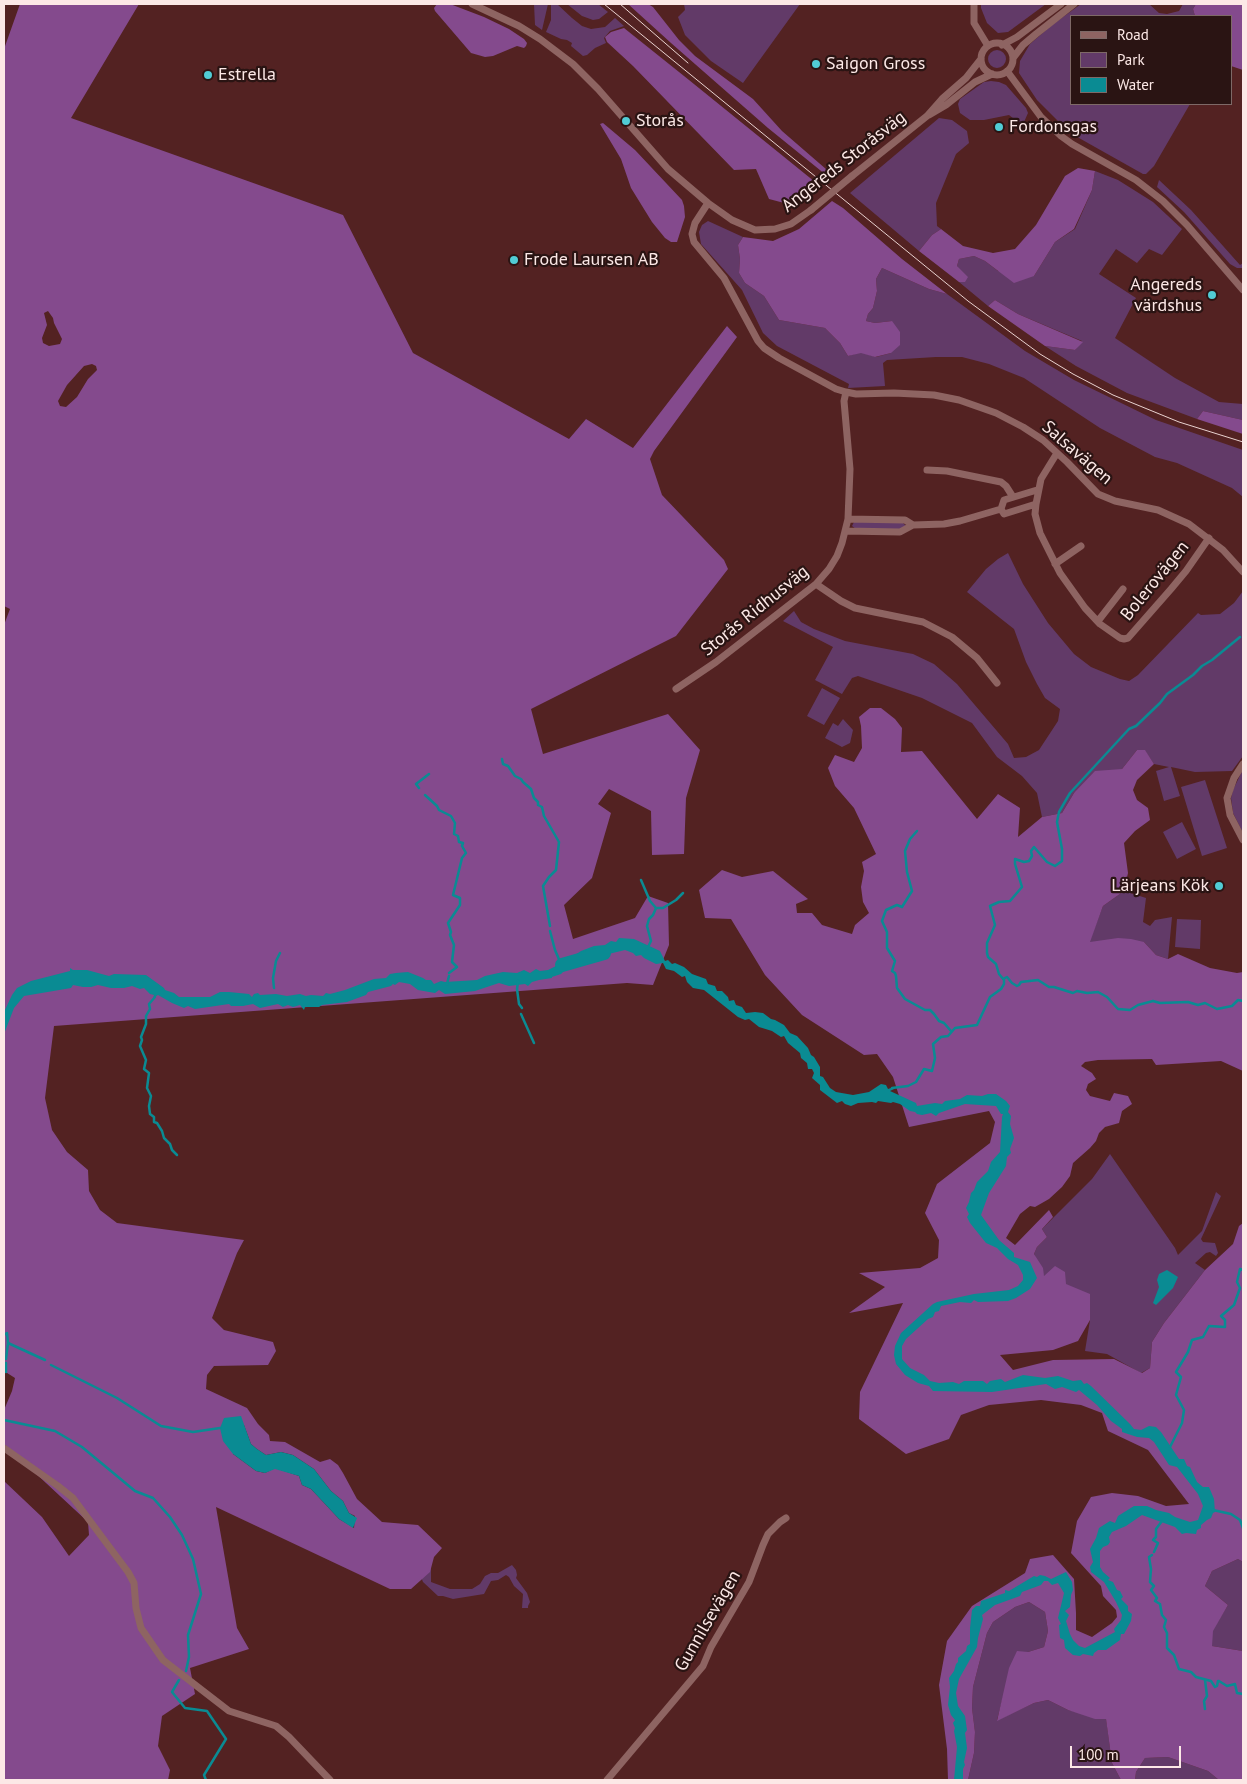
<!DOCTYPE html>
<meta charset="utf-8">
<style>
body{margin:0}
#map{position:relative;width:1247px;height:1784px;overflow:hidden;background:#532222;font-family:"PT Sans",sans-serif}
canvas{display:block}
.frame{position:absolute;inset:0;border:5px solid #fce8e6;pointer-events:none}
.legend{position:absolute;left:1070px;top:15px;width:162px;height:90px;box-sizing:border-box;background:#2a1413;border:1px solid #7e6967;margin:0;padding:6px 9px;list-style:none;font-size:15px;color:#fce8e6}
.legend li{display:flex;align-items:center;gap:10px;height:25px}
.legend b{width:25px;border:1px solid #7e6967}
.scale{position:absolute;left:1070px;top:1746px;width:111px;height:22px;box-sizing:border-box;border:2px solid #fce8e6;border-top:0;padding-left:6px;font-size:15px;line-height:18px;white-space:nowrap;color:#fce8e6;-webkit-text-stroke:4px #2a1413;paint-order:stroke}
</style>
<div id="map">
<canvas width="1247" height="1784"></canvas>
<div class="frame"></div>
<ul class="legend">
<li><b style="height:6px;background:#8e6462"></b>Road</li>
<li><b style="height:14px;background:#623a68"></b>Park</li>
<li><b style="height:14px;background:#0a8b93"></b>Water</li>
</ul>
<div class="scale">100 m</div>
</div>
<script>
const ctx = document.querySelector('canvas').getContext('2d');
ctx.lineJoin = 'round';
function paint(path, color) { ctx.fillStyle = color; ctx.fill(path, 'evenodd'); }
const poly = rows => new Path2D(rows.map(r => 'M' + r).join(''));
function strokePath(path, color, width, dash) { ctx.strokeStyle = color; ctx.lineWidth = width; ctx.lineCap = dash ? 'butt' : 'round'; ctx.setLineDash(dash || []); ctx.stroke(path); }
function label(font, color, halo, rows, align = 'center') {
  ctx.font = font + ' "PT Sans",sans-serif'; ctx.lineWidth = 4.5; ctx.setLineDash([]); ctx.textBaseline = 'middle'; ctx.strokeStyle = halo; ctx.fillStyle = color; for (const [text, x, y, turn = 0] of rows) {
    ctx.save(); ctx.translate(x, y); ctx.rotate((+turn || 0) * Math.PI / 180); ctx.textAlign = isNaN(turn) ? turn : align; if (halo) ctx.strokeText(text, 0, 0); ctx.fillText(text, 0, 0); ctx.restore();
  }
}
const green = poly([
 [534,4,548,4,542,30,535,25],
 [553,4,557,4,572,18,582,26,591,29,605,27,615,18,624,26,610,31,604,38,606,43,595,48,587,55,583,56,571,46,572,43,567,40,561,39,546,32,551,20,551,5],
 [567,4,598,4,608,12,599,19,593,20,582,16],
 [684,4,800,4,743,83,711,61,685,35,678,17,685,10],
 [981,4,1046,4,1008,32,998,33,987,23,981,8],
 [1081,4,1149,4,1159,13,1167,14,1179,11,1183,4,1196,4,1193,9,1195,16,1071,16,1071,104,1190,104,1154,166,1146,174,1143,174,1079,138,1061,124,1037,100,1019,73,1020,61,1030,44,1052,25],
 '988 59a9 9 0 1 1 18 0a9 9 0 1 1-18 0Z',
 [991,81,999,82,1006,85,1026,108,1028,113,1024,122,1019,123,1009,115,984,120,970,120,960,113,958,104,960,99,984,82],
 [939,118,952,120,967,131,969,143,956,154,936,203,937,226,941,229,932,235,919,251,850,193],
 [1095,171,1118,180,1153,202,1182,229,1162,255,1149,249,1137,263,1116,249,1099,274,1136,298,1115,338,1175,378,1219,402,1243,404,1243,420,1203,411,1197,419,1127,393,1076,366,1045,346,1075,350,1082,341,1018,314,995,300,988,306,959,282,965,282,957,266,959,259,974,256,985,261,998,271,1034,276,1055,242,1075,229,1092,190],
 [1159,180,1191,210,1240,265,1243,263,1243,268,1237,268,1230,264,1184,212,1157,187],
 [708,221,743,237,738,245,740,259,739,273,745,283,764,296,779,320,825,328,840,343,848,356,861,352,876,357,891,353,892,321,875,323,866,321,868,314,873,308,877,291,876,279,882,268,929,289,947,294,1025,351,1074,380,1156,420,1243,450,1243,497,1232,488,1177,463,1155,457,1100,428,1024,378,989,364,962,357,936,357,887,360,883,363,885,386,848,388,849,384,777,346,763,333,742,290,701,244,699,232,702,225],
 [854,522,902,522,906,526,903,529,856,529,852,526],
 [1008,553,1023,584,1048,623,1074,654,1091,667,1120,679,1129,681,1138,675,1198,613,1201,615,1220,614,1234,603,1243,591,1243,756,1232,771,1195,772,1171,767,1180,796,1164,801,1156,771,1169,767,1154,764,1145,751,1137,750,1122,769,1074,793,1062,813,1042,817,1037,793,1022,776,997,757,972,723,922,698,858,676,852,678,842,694,815,680,833,647,783,621,794,611,801,622,814,629,845,641,913,654,934,664,957,684,1008,744,1014,758,1026,757,1039,750,1058,721,1060,709,1045,698,1037,684,1026,662,1014,629,967,592,986,569,998,559],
 [822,688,840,698,824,725,807,716],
 [843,719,853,730,850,743,842,747,825,738,833,723,838,726],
 [1243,769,1243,833,1233,813,1231,798,1233,790],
 [1205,780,1227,848,1202,856,1181,787],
 [1182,822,1196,849,1177,859,1163,832],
 [1124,891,1146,898,1143,922,1150,926,1155,920,1172,917,1168,959,1156,955,1144,942,1089,942,1103,906],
 [1177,919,1201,920,1200,949,1175,947],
 [1110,1154,1175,1248,1178,1255,1202,1231,1216,1192,1221,1196,1201,1239,1203,1242,1215,1243,1218,1253,1216,1256,1210,1252,1206,1253,1195,1263,1205,1270,1164,1323,1152,1342,1150,1368,1141,1373,1107,1354,1085,1351,1090,1320,1044,1277,1034,1254,1037,1247,1047,1237,1042,1229,1092,1179],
 [1238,1559,1243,1562,1243,1651,1212,1646,1212,1631,1228,1605,1205,1586,1212,1571],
 [431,1562,431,1582,450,1589,472,1589,480,1584,485,1576,491,1573,498,1573,512,1565,516,1570,517,1575,516,1578,527,1593,530,1602,528,1606,528,1608,522,1608,523,1594,514,1586,509,1577,506,1575,498,1580,491,1581,484,1594,453,1599,443,1596,438,1596,423,1582,421,1577],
 [1029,1602,1045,1612,1048,1631,1044,1647,1028,1652,1003,1697,997,1720,1034,1703,1048,1700,1068,1710,1106,1718,1112,1763,1121,1780,968,1780,974,1753,975,1732,972,1708,973,1687,987,1633,993,1622,1015,1607],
 [1168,1757,1208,1771,1219,1780,1135,1780,1136,1772,1145,1758]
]);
const forest = poly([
 [20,4,139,4,71,118,343,215,413,353,569,439,586,419,633,448,727,326,737,337,654,451,650,459,662,495,724,560,728,569,676,636,531,709,543,754,668,714,700,750,686,798,684,854,652,855,651,811,609,789,598,804,611,813,592,878,564,905,573,939,635,918,648,896,668,903,669,945,653,985,627,983,54,1026,45,1098,52,1130,67,1152,88,1170,89,1191,100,1210,117,1223,244,1240,237,1253,212,1318,224,1330,273,1342,276,1351,268,1365,214,1366,207,1375,206,1389,247,1408,258,1424,269,1435,270,1441,285,1442,320,1462,330,1459,338,1465,343,1473,357,1499,382,1522,418,1525,442,1548,434,1557,430,1572,411,1589,390,1589,216,1507,237,1628,249,1649,190,1668,195,1694,162,1716,158,1746,170,1770,168,1780,4,1780,4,1481,42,1517,69,1556,89,1535,88,1522,4,1444,4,1410,12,1391,15,1378,4,1371,4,625,10,609,4,606,4,49],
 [48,311,53,318,54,323,62,339,60,344,49,346,43,343,42,338,47,325,44,313],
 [92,364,96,366,97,370,88,379,77,397,66,407,60,406,58,401,67,385,84,366],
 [244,1425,251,1444,257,1449,266,1455,281,1452,293,1455,314,1469,331,1491,343,1501,349,1513,355,1516,354,1528,339,1519,311,1489,302,1485,299,1476,275,1468,265,1473,256,1471,233,1454],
 [437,4,450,4,484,17,509,29,524,39,527,43,526,46,524,48,517,46,493,56,485,57,471,53,435,11,434,8],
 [628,4,648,4,653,7,679,40,695,56,753,99,782,131,834,176,831,179,768,128,671,43],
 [1196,4,1243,4,1243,70,1231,66,1231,16,1195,16,1193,9],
 [624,28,689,80,820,186,807,197,788,204,769,199,756,169,734,170,633,66,607,42,605,37,611,32],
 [603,123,635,150,682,200,684,206,685,217,677,242,671,242,665,238,652,222,631,188,621,159,600,124],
 [1078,168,1095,171,1092,190,1074,229,1055,242,1034,276,1014,283,985,261,974,256,959,259,957,266,968,277,965,282,959,282,919,251,932,235,941,229,963,246,993,253,1015,249,1036,225,1065,176],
 [832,201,843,208,902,259,947,294,929,289,882,268,876,279,877,291,873,308,868,314,866,321,875,323,892,321,900,332,900,345,891,353,875,357,861,353,848,356,840,343,825,328,779,320,764,296,745,283,739,273,740,259,738,245,743,237,773,241,799,229],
 [995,300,1018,314,1083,342,1075,350,1045,346,988,306],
 [1203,411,1243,420,1243,434,1197,419],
 [870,708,881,708,895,719,902,728,901,752,922,751,977,819,998,794,1020,808,1018,837,1042,817,1062,813,1074,793,1095,771,1122,769,1137,750,1145,750,1154,764,1137,780,1133,790,1137,800,1148,808,1150,820,1135,831,1124,843,1128,873,1124,891,1103,906,1090,942,1118,938,1131,939,1144,942,1156,955,1168,959,1178,954,1210,968,1237,973,1243,972,1243,1071,1221,1061,1156,1065,1152,1059,1098,1060,1085,1062,1081,1066,1092,1073,1096,1079,1088,1084,1086,1090,1090,1096,1110,1101,1114,1093,1128,1096,1132,1104,1122,1111,1119,1123,1105,1127,1099,1133,1096,1141,1090,1148,1073,1163,1070,1176,1062,1187,1049,1199,1035,1207,1030,1206,1020,1214,1006,1238,1015,1245,1049,1210,1053,1217,1042,1229,1047,1237,1037,1247,1034,1254,1043,1268,1044,1276,1055,1266,1065,1272,1066,1284,1090,1294,1090,1320,1078,1341,1053,1350,1000,1355,1013,1370,1053,1360,1114,1359,1142,1373,1150,1368,1152,1342,1164,1323,1205,1270,1233,1244,1239,1226,1243,1223,1243,1562,1238,1559,1212,1571,1205,1586,1228,1605,1213,1631,1212,1646,1243,1651,1243,1780,1219,1780,1208,1771,1168,1757,1145,1758,1136,1772,1135,1780,1121,1780,1112,1763,1106,1719,1095,1719,1068,1710,1048,1700,1034,1703,997,1721,1009,1668,1017,1651,1028,1652,1044,1647,1048,1631,1045,1612,1029,1602,1015,1607,993,1622,987,1633,973,1687,972,1708,975,1732,974,1753,968,1780,948,1780,947,1749,939,1685,947,1641,972,1606,1025,1573,1030,1559,1053,1555,1074,1579,1076,1613,1076,1630,1092,1637,1112,1623,1117,1617,1116,1610,1103,1596,1101,1586,1071,1553,1077,1521,1091,1497,1112,1493,1138,1496,1166,1506,1189,1504,1148,1450,1108,1431,1102,1413,1081,1405,1041,1400,989,1405,961,1415,949,1439,906,1454,859,1419,860,1392,903,1303,849,1313,885,1287,859,1273,920,1268,938,1258,939,1240,925,1213,937,1184,990,1143,995,1122,989,1111,909,1127,893,1077,877,1054,864,1055,802,1015,765,975,731,919,705,918,699,890,722,870,742,877,773,871,808,899,796,904,797,913,812,913,822,925,852,934,855,925,869,913,863,902,861,887,864,871,862,862,876,854,854,808,835,786,828,768,835,755,854,762,862,748,861,726,859,717]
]);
const water = poly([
 [619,938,634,939,660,951,665,961,668,960,672,964,675,963,684,967,692,974,706,979,708,984,715,986,717,991,722,991,728,997,729,1001,734,1000,736,1005,742,1007,746,1013,755,1012,763,1013,771,1019,775,1020,784,1025,790,1033,797,1036,808,1048,811,1055,814,1057,820,1067,820,1076,823,1077,830,1088,836,1092,853,1095,869,1092,881,1084,886,1085,888,1089,894,1087,894,1089,890,1091,916,1103,917,1106,935,1103,942,1104,945,1101,960,1099,967,1095,982,1096,988,1094,996,1094,1006,1101,1010,1106,1008,1112,1011,1116,1010,1124,1014,1138,1010,1149,1011,1153,1007,1157,1006,1166,989,1193,981,1215,999,1240,1014,1253,1014,1257,1030,1262,1037,1278,1030,1289,1016,1298,1008,1301,978,1302,974,1300,971,1303,960,1302,941,1306,939,1311,935,1312,933,1317,928,1319,906,1339,902,1346,902,1359,910,1368,924,1375,930,1381,939,1383,953,1382,959,1384,964,1381,983,1381,987,1384,990,1381,1001,1379,1005,1382,1023,1375,1045,1378,1058,1376,1073,1381,1081,1380,1084,1384,1087,1383,1091,1386,1130,1424,1134,1429,1141,1430,1149,1426,1156,1427,1161,1432,1179,1459,1184,1459,1187,1466,1190,1467,1197,1482,1203,1487,1209,1487,1214,1499,1215,1512,1213,1513,1211,1518,1207,1520,1201,1525,1201,1528,1197,1530,1196,1534,1186,1533,1182,1534,1175,1527,1142,1515,1126,1526,1112,1532,1109,1537,1110,1542,1108,1545,1103,1547,1100,1551,1100,1567,1103,1572,1110,1578,1108,1580,1113,1582,1117,1590,1120,1591,1123,1597,1121,1599,1128,1606,1128,1611,1132,1614,1131,1621,1124,1634,1121,1634,1120,1640,1106,1650,1098,1650,1094,1653,1093,1656,1083,1654,1080,1656,1073,1655,1065,1648,1064,1640,1060,1638,1059,1625,1061,1624,1058,1618,1064,1593,1058,1583,1052,1585,1048,1581,1044,1581,1041,1585,1022,1592,1020,1596,995,1605,982,1615,983,1619,978,1638,977,1647,959,1679,956,1693,958,1706,965,1716,967,1730,965,1733,967,1748,964,1762,965,1765,963,1769,963,1780,954,1780,957,1747,954,1731,955,1728,953,1723,955,1720,951,1715,948,1705,950,1687,949,1678,954,1671,956,1664,958,1662,958,1658,966,1651,967,1646,970,1644,970,1628,972,1610,976,1606,980,1606,981,1601,1005,1593,1005,1590,1009,1591,1034,1576,1037,1577,1040,1575,1045,1576,1051,1579,1066,1572,1072,1582,1073,1590,1071,1595,1070,1607,1065,1611,1069,1615,1066,1621,1070,1634,1073,1640,1079,1646,1085,1648,1115,1632,1114,1629,1121,1620,1122,1615,1116,1602,1104,1582,1091,1572,1090,1567,1093,1562,1090,1549,1096,1538,1099,1528,1110,1521,1115,1523,1118,1516,1134,1506,1147,1506,1156,1510,1169,1513,1175,1517,1190,1522,1198,1520,1203,1506,1198,1494,1177,1467,1169,1465,1154,1442,1149,1438,1137,1437,1122,1432,1122,1429,1111,1421,1097,1405,1079,1390,1076,1392,1062,1387,1055,1389,1046,1384,992,1392,933,1391,929,1386,918,1383,905,1375,896,1364,894,1355,895,1346,901,1333,933,1304,937,1302,974,1294,1009,1290,1018,1286,1023,1280,1023,1275,1018,1265,1008,1259,997,1248,986,1243,970,1223,967,1217,969,1214,966,1208,969,1202,971,1193,974,1190,977,1182,988,1171,991,1162,1000,1152,1002,1117,1003,1114,1001,1114,996,1106,965,1104,939,1113,936,1116,931,1113,922,1115,917,1114,915,1112,910,1111,900,1104,893,1102,891,1103,878,1101,876,1103,872,1102,858,1103,851,1106,845,1104,842,1101,837,1103,820,1090,820,1085,812,1078,814,1073,812,1069,808,1069,807,1063,801,1058,800,1053,788,1043,784,1036,781,1037,772,1031,759,1027,749,1019,745,1020,738,1017,704,990,693,988,687,982,685,976,682,977,674,971,666,969,663,963,656,964,644,958,641,955,636,956,633,953,625,950,588,959,583,957,577,966,567,968,561,974,552,977,552,978,539,980,532,982,528,986,525,984,509,986,499,983,475,991,445,994,439,990,435,993,418,990,410,984,399,982,395,985,393,984,391,986,368,992,366,995,347,1002,322,1005,319,1007,305,1007,304,1010,300,1005,293,1007,288,1005,283,1007,278,1004,260,1008,253,1004,243,1006,231,1006,229,1004,195,1009,188,1006,184,1008,172,1003,158,995,153,998,154,995,150,994,144,988,140,989,132,986,124,988,111,988,98,985,91,987,83,987,73,985,71,988,24,996,14,1008,4,1034,4,1012,12,995,17,988,31,981,70,971,70,968,73,970,87,970,109,976,114,974,146,975,164,988,165,990,174,993,179,997,210,997,220,992,229,992,249,994,252,997,254,994,258,993,260,995,276,994,287,996,300,994,306,996,311,995,323,996,326,993,330,994,345,990,374,979,386,978,390,974,396,973,408,972,423,978,426,980,431,980,434,984,441,981,445,982,477,980,485,976,503,972,517,973,524,970,530,973,536,969,540,971,548,970,558,965,561,960,566,960,569,956,572,957,581,951,594,946,605,945,611,941,616,942],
 [1167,1270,1178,1277,1173,1288,1156,1305,1153,1303,1159,1287,1157,1280,1159,1274],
 [241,1416,251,1444,257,1449,266,1455,281,1452,293,1455,314,1469,331,1491,343,1501,349,1513,357,1518,353,1528,339,1519,311,1489,302,1485,299,1476,275,1469,265,1473,256,1471,233,1454,223,1441,220,1428,224,1418]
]);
const stream = poly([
 [502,759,503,764,508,766,515,776,521,779,523,782,531,789,534,798,538,802,538,805,542,807,544,816,559,842,556,870,549,877,543,886,550,926],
 [419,788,416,784,429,774],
 [425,795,437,806,439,810,451,816,455,823,454,834,458,836,459,842,463,843,462,846,466,853,462,858,453,895,460,898,460,905,448,923,451,932,450,935,454,945,452,962,457,967,449,973],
 [917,831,910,839,905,851,907,872,912,891,902,907,897,905,886,910,882,921,887,932,887,948,895,961,892,971,895,973,896,976,897,988,905,999,925,1010,930,1010,934,1014,939,1021,944,1023,951,1031],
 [641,880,650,901,656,908],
 [656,908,663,908,676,900,683,893],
 [550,931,555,950,561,964],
 [647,949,651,941,647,926,649,919,653,915,656,908],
 [1003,979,1007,977,1012,983,1017,986,1019,985,1021,982,1038,980,1049,987,1054,987,1073,993,1077,991,1087,993,1098,992,1107,997,1118,1009,1130,1010,1138,1005,1153,1001,1160,1003,1188,1002,1198,1005,1205,1003,1217,1009,1232,1006,1238,1000,1243,1001],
 [518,981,517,989,519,1004,522,1008],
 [447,984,449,976],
 [274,988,273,978,276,961,280,953],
 [155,997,149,1004,150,1009,146,1016,146,1024,141,1037,142,1040,140,1046,146,1060,144,1069,149,1073,147,1088,151,1096,149,1106,150,1114,154,1117,154,1122,157,1123,162,1131,164,1138,170,1144,172,1150,177,1155],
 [521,1014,534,1043],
 [892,1088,908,1086,916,1082,924,1069,932,1071,935,1058,933,1044,941,1037,948,1036,955,1028,977,1025,990,997,1001,989,1004,984,1004,980,999,974,996,964,988,957,987,953,987,943,995,925,990,906,999,902,1010,901,1022,887,1015,864,1015,859,1024,862,1029,861,1032,856,1031,851,1034,847,1047,862,1055,866,1062,861,1062,849,1057,822,1059,812,1070,793,1129,729,1136,726,1160,703,1167,694,1193,675,1202,666,1212,660,1240,637],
 [4,1335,7,1333,8,1343,45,1360],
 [6,1359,8,1343],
 [51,1365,117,1398,161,1426,193,1432,220,1428],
 [6,1372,6,1363],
 [4,1420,55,1431,82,1447,135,1491,153,1498,170,1517,182,1535,193,1559,201,1594,188,1635,189,1657,186,1671],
 [1170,1447,1182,1423,1184,1410,1176,1395,1181,1377,1176,1372,1188,1352,1192,1340,1203,1337,1209,1326,1225,1327,1225,1320,1221,1316,1234,1305,1240,1288,1237,1282,1240,1269,1243,1270],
 [1213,1510,1231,1514,1240,1520,1243,1528],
 [1154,1552,1158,1543,1153,1540,1156,1537,1156,1529,1162,1521],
 [1152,1555,1149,1557,1151,1569,1150,1582,1154,1586,1151,1590,1157,1598,1155,1601,1160,1604,1162,1615,1166,1620,1164,1627,1167,1633,1167,1648,1174,1655,1179,1669,1191,1672,1196,1677,1211,1681,1215,1687,1217,1686,1218,1681,1219,1681,1227,1686,1235,1684,1237,1693,1243,1694],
 [179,1680,172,1692,185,1708,207,1711,226,1739,204,1775,206,1780],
 [1205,1709,1204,1701,1207,1696,1205,1680]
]);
const river = poly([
 [562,965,604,953]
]);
const minor = poly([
 [472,4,519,26,540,39,573,64,598,89,668,169,708,203,732,220,755,230,775,229,791,224,811,210],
 [974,4,974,23,988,46],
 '981 59a16 16 0 1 1 32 0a16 16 0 1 1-32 0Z',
 [1002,45,1017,37,1061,4],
 [1013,58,1023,45,1036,34,1074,4],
 [1007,71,1041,117,1061,136,1072,144,1136,180,1163,201,1187,225,1243,290],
 [929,115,946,105,975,82,992,74],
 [852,176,927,116,942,99,966,78,981,59],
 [846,392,856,394,894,393,934,395,959,400,996,413,1023,427,1043,440,1067,462,1098,494,1115,501,1158,510,1189,524,1223,550,1243,572],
 [927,470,947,471,1001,482,1006,486,1013,497],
 [1036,504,1035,514,1040,533,1060,573,1085,608,1100,624,1120,638,1124,639,1128,638,1171,589,1186,571,1209,538],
 [1001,509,1004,500,1037,490],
 [913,525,944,524,960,521,1001,509,1004,514,1036,504,1041,479,1057,453],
 [846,531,900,532,913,525,905,520,848,519],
 [1055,564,1081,546],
 [816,584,841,601,855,608,923,622,952,637,977,658,997,683],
 [1098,621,1123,589],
 [676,689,716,662,816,584,829,569,837,556,842,543,848,519,850,469,844,401,846,392,836,389,779,358,764,348,758,341,724,278,694,242,692,234,695,223,708,203],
 [1243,764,1234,778,1227,798,1230,815,1243,840],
 [4,1448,58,1486,73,1498,90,1521,128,1572,134,1583,136,1608,141,1628,163,1660,229,1711,276,1726,289,1737,330,1780],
 [607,1780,703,1666,711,1647,749,1582,763,1545,768,1534,780,1522,786,1518]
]);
const tram = poly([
 [604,4,968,301,1040,354,1073,374,1113,395,1179,422,1243,442],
 [620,4,688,63]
]);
const minorBridge = poly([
 [811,210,852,176]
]);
const markers = [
 [816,64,5,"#51ccd5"],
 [208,75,5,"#51ccd5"],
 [626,121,5,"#51ccd5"],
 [999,127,5,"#51ccd5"],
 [514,260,5,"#51ccd5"],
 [1212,295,5,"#51ccd5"],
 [1219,886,5,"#51ccd5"]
];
const poiNames = [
 ["Saigon Gross",826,64],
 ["Estrella",218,75],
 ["Storås",636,121],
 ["Fordonsgas",1009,127],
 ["Frode Laursen AB",524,260],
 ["Angereds",1202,285,"right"],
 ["värdshus",1202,306,"right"],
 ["Lärjeans Kök",1209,886,"right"]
];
const streetNames = [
 ["Angereds Storåsväg",844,162,-38],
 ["Salsavägen",1077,453,41],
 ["Bolerovägen",1155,581,-51],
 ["Storås Ridhusväg",755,611,-39],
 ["Gunnilsevägen",708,1621,-60]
];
paint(green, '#623a68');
paint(forest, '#844a8d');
paint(water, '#0a8b93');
strokePath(stream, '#0a8b93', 2.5);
strokePath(river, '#0a8b93', 14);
strokePath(minor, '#8e6462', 7);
strokePath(tram, '#e9d2d0', 1);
strokePath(minorBridge, '#8e6462', 7);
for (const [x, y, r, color] of markers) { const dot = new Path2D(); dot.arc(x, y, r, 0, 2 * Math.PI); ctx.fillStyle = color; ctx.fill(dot); strokePath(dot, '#2a1413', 2); }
label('18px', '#fce8e6', '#2a1413', poiNames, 'left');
label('18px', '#fce8e6', '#2a1413', streetNames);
</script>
